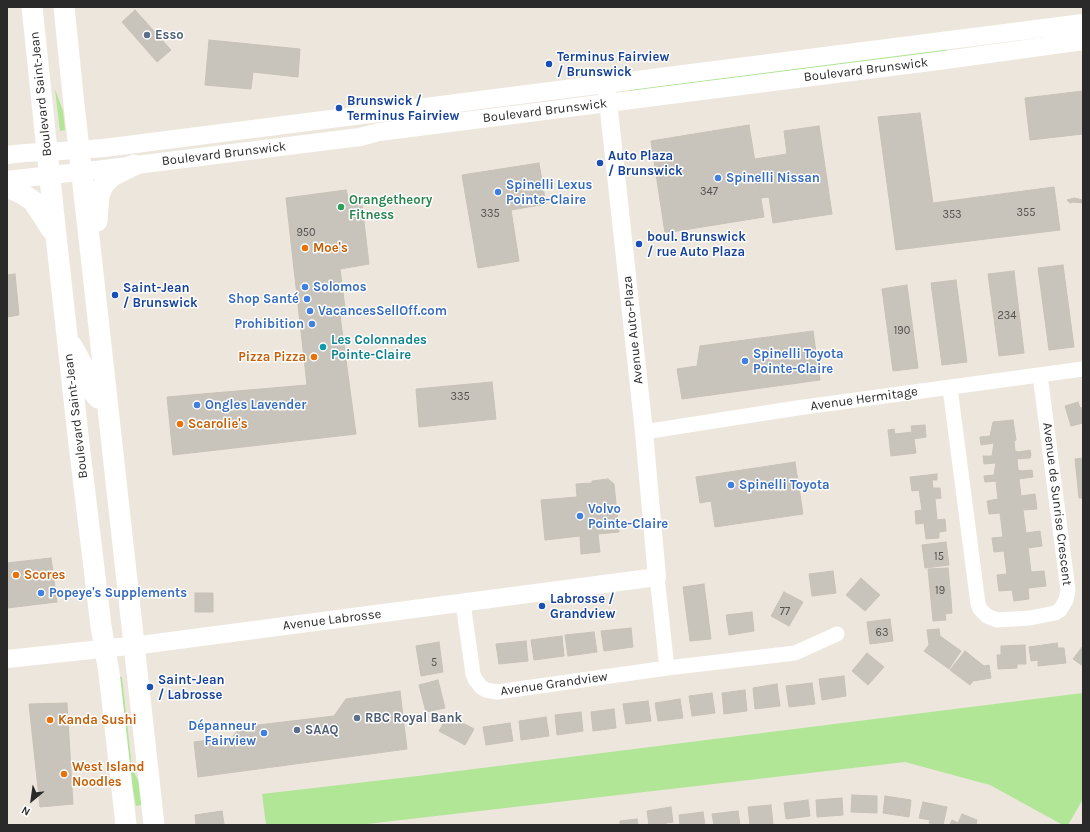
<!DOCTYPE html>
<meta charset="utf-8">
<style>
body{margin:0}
#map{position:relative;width:1090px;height:832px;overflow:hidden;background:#ede6dc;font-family:Karla,sans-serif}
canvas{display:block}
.frame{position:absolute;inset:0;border:8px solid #2a2a2a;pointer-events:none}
.north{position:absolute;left:12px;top:780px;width:40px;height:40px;-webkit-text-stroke:3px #fff;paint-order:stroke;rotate:209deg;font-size:11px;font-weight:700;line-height:16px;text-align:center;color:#2a2a2a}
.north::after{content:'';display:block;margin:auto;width:14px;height:18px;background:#2a2a2a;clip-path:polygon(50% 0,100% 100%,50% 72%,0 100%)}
</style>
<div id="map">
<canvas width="1090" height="832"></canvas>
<div class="frame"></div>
<div class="north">N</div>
</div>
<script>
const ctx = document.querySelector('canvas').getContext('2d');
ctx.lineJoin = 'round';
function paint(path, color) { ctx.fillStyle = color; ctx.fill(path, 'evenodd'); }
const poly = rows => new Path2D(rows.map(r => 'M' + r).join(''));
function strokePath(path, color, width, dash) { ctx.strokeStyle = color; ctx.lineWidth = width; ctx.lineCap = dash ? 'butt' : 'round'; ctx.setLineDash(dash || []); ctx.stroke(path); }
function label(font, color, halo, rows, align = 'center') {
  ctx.font = font + ' Karla,sans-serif'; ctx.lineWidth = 3; ctx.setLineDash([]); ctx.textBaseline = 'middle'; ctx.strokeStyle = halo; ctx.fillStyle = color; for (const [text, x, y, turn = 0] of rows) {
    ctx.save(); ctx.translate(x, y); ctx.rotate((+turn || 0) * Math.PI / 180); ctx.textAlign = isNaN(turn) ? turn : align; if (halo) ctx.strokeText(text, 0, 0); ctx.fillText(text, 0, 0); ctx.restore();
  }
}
const green = poly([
 [947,49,946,51,629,91,629,89],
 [55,89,63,111,65,130,60,131],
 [120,677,122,677,132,768,139,782,142,805,136,806,133,790],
 [1083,693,1083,799,1068,825,1063,825,990,785,905,762,358,825,266,825,262,794,418,776]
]);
const building = poly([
 [135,10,171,50,157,62,122,22,135,10],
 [209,40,300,49,298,77,253,72,251,89,205,85,209,40],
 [1083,91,1083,134,1030,140,1025,98,1083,91],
 [920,113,933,203,1054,187,1060,230,896,250,878,117,920,113],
 [749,125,764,217,665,233,651,141,749,125],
 [819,126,832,214,773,223,769,197,761,198,755,159,787,154,784,131,819,126],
 [539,163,546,204,511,210,519,261,478,268,462,175,539,163],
 [346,190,348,198,361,196,369,264,340,269,345,308,339,308,356,434,173,455,167,397,307,385,286,198,346,190],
 [1074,198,1083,200,1083,203,1073,202,1070,203,1067,200,1074,198],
 [1063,265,1074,347,1049,350,1038,268,1063,265],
 [1014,271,1024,353,999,356,988,274,1014,271],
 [15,274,19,315,7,317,7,275,15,274],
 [956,280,967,362,942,365,931,283,956,280],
 [907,285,918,368,893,371,882,289,907,285],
 [813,331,820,380,682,399,677,369,697,366,700,346,813,331],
 [492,382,496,419,419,427,416,389,492,382],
 [1078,402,1080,408,1083,407,1083,423,1071,426,1065,406,1078,402],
 [1013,420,1016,440,1014,441,1015,451,1019,452,1030,450,1031,455,1030,458,1017,459,1018,470,1022,471,1032,470,1033,477,1019,479,1021,496,1035,494,1037,509,1023,510,1026,533,1040,531,1042,546,1028,548,1031,571,1031,572,1044,571,1046,586,1028,588,1029,599,1014,601,1012,590,999,591,997,575,1007,574,1004,551,994,552,992,538,1003,537,1000,513,989,514,987,501,998,499,996,481,985,482,984,476,994,475,996,463,984,464,983,456,992,456,994,443,981,445,980,437,990,436,993,422,1013,420],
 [925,425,926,437,914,439,916,453,891,456,888,430,894,429,895,434,912,432,911,426,925,425],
 [1083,458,1083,498,1079,498,1075,459,1083,458],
 [795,462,803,514,715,527,711,501,700,503,696,477,795,462],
 [937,474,937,480,932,480,933,488,940,488,941,498,935,499,937,520,945,519,946,531,939,532,939,538,926,539,924,523,916,524,915,511,922,510,919,490,912,491,910,477,937,474],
 [608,479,614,484,619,532,598,534,600,552,581,554,580,536,545,540,541,500,577,497,576,484,592,483,592,481,608,479],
 [946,542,949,565,925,568,922,545,946,542],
 [51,558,57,602,7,608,7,563,51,558],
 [948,568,951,598,952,613,945,614,946,620,933,621,928,569,948,568],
 [833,571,836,593,812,596,809,574,833,571],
 [861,578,880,595,865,611,846,595,861,578],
 [704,584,711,639,690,641,683,587,704,584],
 [784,592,803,602,789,626,771,616,784,592],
 [195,593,213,593,213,612,195,612,195,593],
 [752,612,754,631,729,635,726,615,752,612],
 [890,619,893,641,870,644,867,622,890,619],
 [631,628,633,647,604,651,601,631,631,628],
 [939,629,940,636,961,651,949,669,924,651,929,645,927,630,939,629],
 [594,632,597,652,568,656,565,635,594,632],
 [562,636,564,656,534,660,531,640,562,636],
 [526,641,528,661,499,664,496,644,526,641],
 [439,642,443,672,421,676,416,646,439,642],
 [1057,643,1058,648,1064,648,1066,663,1038,666,1038,660,1031,661,1029,647,1057,643],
 [1025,645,1026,664,1017,664,1017,668,998,669,997,655,1001,655,1001,646,1025,645],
 [1083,646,1083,666,1073,659,1083,646],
 [965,651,984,666,989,665,991,678,973,681,970,685,950,670,965,651],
 [867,653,884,667,868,685,852,671,867,653],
 [844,676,846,696,822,700,819,679,844,676],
 [438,680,445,708,426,712,419,685,438,680],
 [812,683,815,704,789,707,786,686,812,683],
 [777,684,780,706,755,709,753,688,777,684],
 [745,690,747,711,724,714,722,693,745,690],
 [400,691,407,749,198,777,194,742,232,737,241,727,334,716,346,699,400,691],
 [712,693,715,713,692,716,689,696,712,693],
 [680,699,683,718,658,721,655,703,680,699],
 [648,701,651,721,626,724,623,704,648,701],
 [67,703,73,804,40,807,29,704,67,703],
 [614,709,616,728,593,731,591,712,614,709],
 [581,712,583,731,557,735,555,715,581,712],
 [448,715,474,729,465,745,439,731,448,715],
 [546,717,549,736,521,740,519,721,546,717],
 [510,723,513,741,486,745,483,727,510,723],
 [852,795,877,796,877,813,851,812,852,795],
 [885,796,911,800,909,817,883,813,885,796],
 [842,798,843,815,817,817,816,800,842,798],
 [808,800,810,816,786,819,784,803,808,800],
 [923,802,947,807,943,825,937,825,929,823,930,820,919,818,923,802],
 [771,805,773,824,750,825,748,807,771,805],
 [671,807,673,822,666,823,666,825,649,825,647,811,671,807],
 [222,811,224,824,196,825,195,815,222,811],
 [738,811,740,825,714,825,712,814,738,811],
 [703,812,705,825,680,825,679,815,703,812],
 [962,814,977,820,976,825,950,825,952,820,958,823,962,814],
 [637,819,638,825,620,825,620,821,637,819]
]);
const minor = poly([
 [950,388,978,604,980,609,987,616,997,620,1030,618,1055,613,1060,610,1066,600,1068,590,1040,375],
 [644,432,797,408,1083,369],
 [657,577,667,668],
 [463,603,473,674,475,679,481,687,486,690,497,692,667,668,795,653,837,634]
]);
const tertiary = poly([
 [7,155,24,153,47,152,104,148,1083,23],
 [7,180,96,170,360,137,379,132,946,60,1083,41],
 [7,659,148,644,657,577,644,432,606,83]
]);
const secondary = poly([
 [32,7,56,236,79,444,101,626,109,673,126,825],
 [64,7,74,105,93,273,154,825],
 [7,187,21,193,33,201,52,230],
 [97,221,99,195,104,184,112,176,134,165],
 [72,346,90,379,94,393,98,398,104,399]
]);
const markers = [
 [147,35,4,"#5c6f8a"],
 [549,64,4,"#1a4fb4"],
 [339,108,4,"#1a4fb4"],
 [600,163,4,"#1a4fb4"],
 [718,178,4,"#3f7fe0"],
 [498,192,4,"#3f7fe0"],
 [341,207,4,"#2e9e5b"],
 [639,244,4,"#1a4fb4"],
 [305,248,4,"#e8710a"],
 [305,287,4,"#3f7fe0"],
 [115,295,4,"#1a4fb4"],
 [307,299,4,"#3f7fe0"],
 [310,311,4,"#3f7fe0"],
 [312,324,4,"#3f7fe0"],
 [323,347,4,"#0f9aa8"],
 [314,357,4,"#e8710a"],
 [745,361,4,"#3f7fe0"],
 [197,405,4,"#3f7fe0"],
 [180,424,4,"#e8710a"],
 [731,485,4,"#3f7fe0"],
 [580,516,4,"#3f7fe0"],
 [16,575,4,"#e8710a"],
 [41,593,4,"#3f7fe0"],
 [542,606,4,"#1a4fb4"],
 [150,687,4,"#1a4fb4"],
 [357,718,4,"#5c6f8a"],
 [50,720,4,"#e8710a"],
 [297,730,4,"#5c6f8a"],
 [264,733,4,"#3f7fe0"],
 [64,774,4,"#e8710a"]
];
const numberNames = [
 ["347",709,192],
 ["355",1026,213],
 ["335",490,214],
 ["353",952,215],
 ["950",306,233],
 ["234",1007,316],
 ["190",902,331],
 ["335",460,397],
 ["15",939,557],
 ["19",940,591],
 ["77",785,612],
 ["63",882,633],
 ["5",434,663]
];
const serviceNames = [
 ["Esso",155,35],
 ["RBC Royal Bank",365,718],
 ["SAAQ",305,730]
];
const transitNames = [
 ["Terminus Fairview",557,57],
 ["/ Brunswick",557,72],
 ["Brunswick /",347,101],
 ["Terminus Fairview",347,116],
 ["Auto Plaza",608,156],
 ["/ Brunswick",608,171],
 ["boul. Brunswick",647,237],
 ["/ rue Auto Plaza",647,252],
 ["Saint-Jean",123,288],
 ["/ Brunswick",123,303],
 ["Labrosse /",550,599],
 ["Grandview",550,614],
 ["Saint-Jean",158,680],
 ["/ Labrosse",158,695]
];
const streetNames = [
 ["Boulevard Brunswick",866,70,-7],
 ["Boulevard Saint-Jean",41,94,-96],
 ["Boulevard Brunswick",545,111,-7],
 ["Boulevard Brunswick",224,154,-7],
 ["Avenue Auto-Plaza",633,330,-96],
 ["Avenue Hermitage",864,399,-8],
 ["Boulevard Saint-Jean",76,416,-97],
 ["Avenue de Sunrise Crescent",1057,504,83],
 ["Avenue Labrosse",332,620,-7],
 ["Avenue Grandview",554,684,-8]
];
const shopNames = [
 ["Spinelli Nissan",726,178],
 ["Spinelli Lexus",506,185],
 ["Pointe-Claire",506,200],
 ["Solomos",313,287],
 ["Shop Santé",299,299,"right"],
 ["VacancesSellOff.com",318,311],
 ["Prohibition",304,324,"right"],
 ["Spinelli Toyota",753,354],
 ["Pointe-Claire",753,369],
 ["Ongles Lavender",205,405],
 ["Spinelli Toyota",739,485],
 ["Volvo",588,509],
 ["Pointe-Claire",588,524],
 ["Popeye's Supplements",49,593],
 ["Dépanneur",256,726,"right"],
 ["Fairview",256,741,"right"]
];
const leisureNames = [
 ["Orangetheory",349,200],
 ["Fitness",349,215]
];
const foodNames = [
 ["Moe's",313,248],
 ["Pizza Pizza",306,357,"right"],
 ["Scarolie's",188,424],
 ["Scores",24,575],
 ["Kanda Sushi",58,720],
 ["West Island",72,767],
 ["Noodles",72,782]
];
const cultureNames = [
 ["Les Colonnades",331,340],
 ["Pointe-Claire",331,355]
];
paint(green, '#b0e696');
paint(building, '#c8c3bb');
strokePath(building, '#c8c2b5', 1);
strokePath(minor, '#fff', 15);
strokePath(tertiary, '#fff', 18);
strokePath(secondary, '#fff', 21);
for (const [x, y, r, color] of markers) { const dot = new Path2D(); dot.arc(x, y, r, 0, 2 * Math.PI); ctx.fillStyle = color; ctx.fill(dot); strokePath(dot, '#fff', 1.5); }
label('11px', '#52504e', null, numberNames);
label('bold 13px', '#4e5e75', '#fff', serviceNames, 'left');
label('bold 13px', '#164399', '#fff', transitNames, 'left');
label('13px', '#2a2a2a', '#fff', streetNames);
label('bold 13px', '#366cbe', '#fff', shopNames, 'left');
label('bold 13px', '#27864d', '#fff', leisureNames, 'left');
label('bold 13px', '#c56008', '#fff', foodNames, 'left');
label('bold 13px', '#0d838f', '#fff', cultureNames, 'left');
</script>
